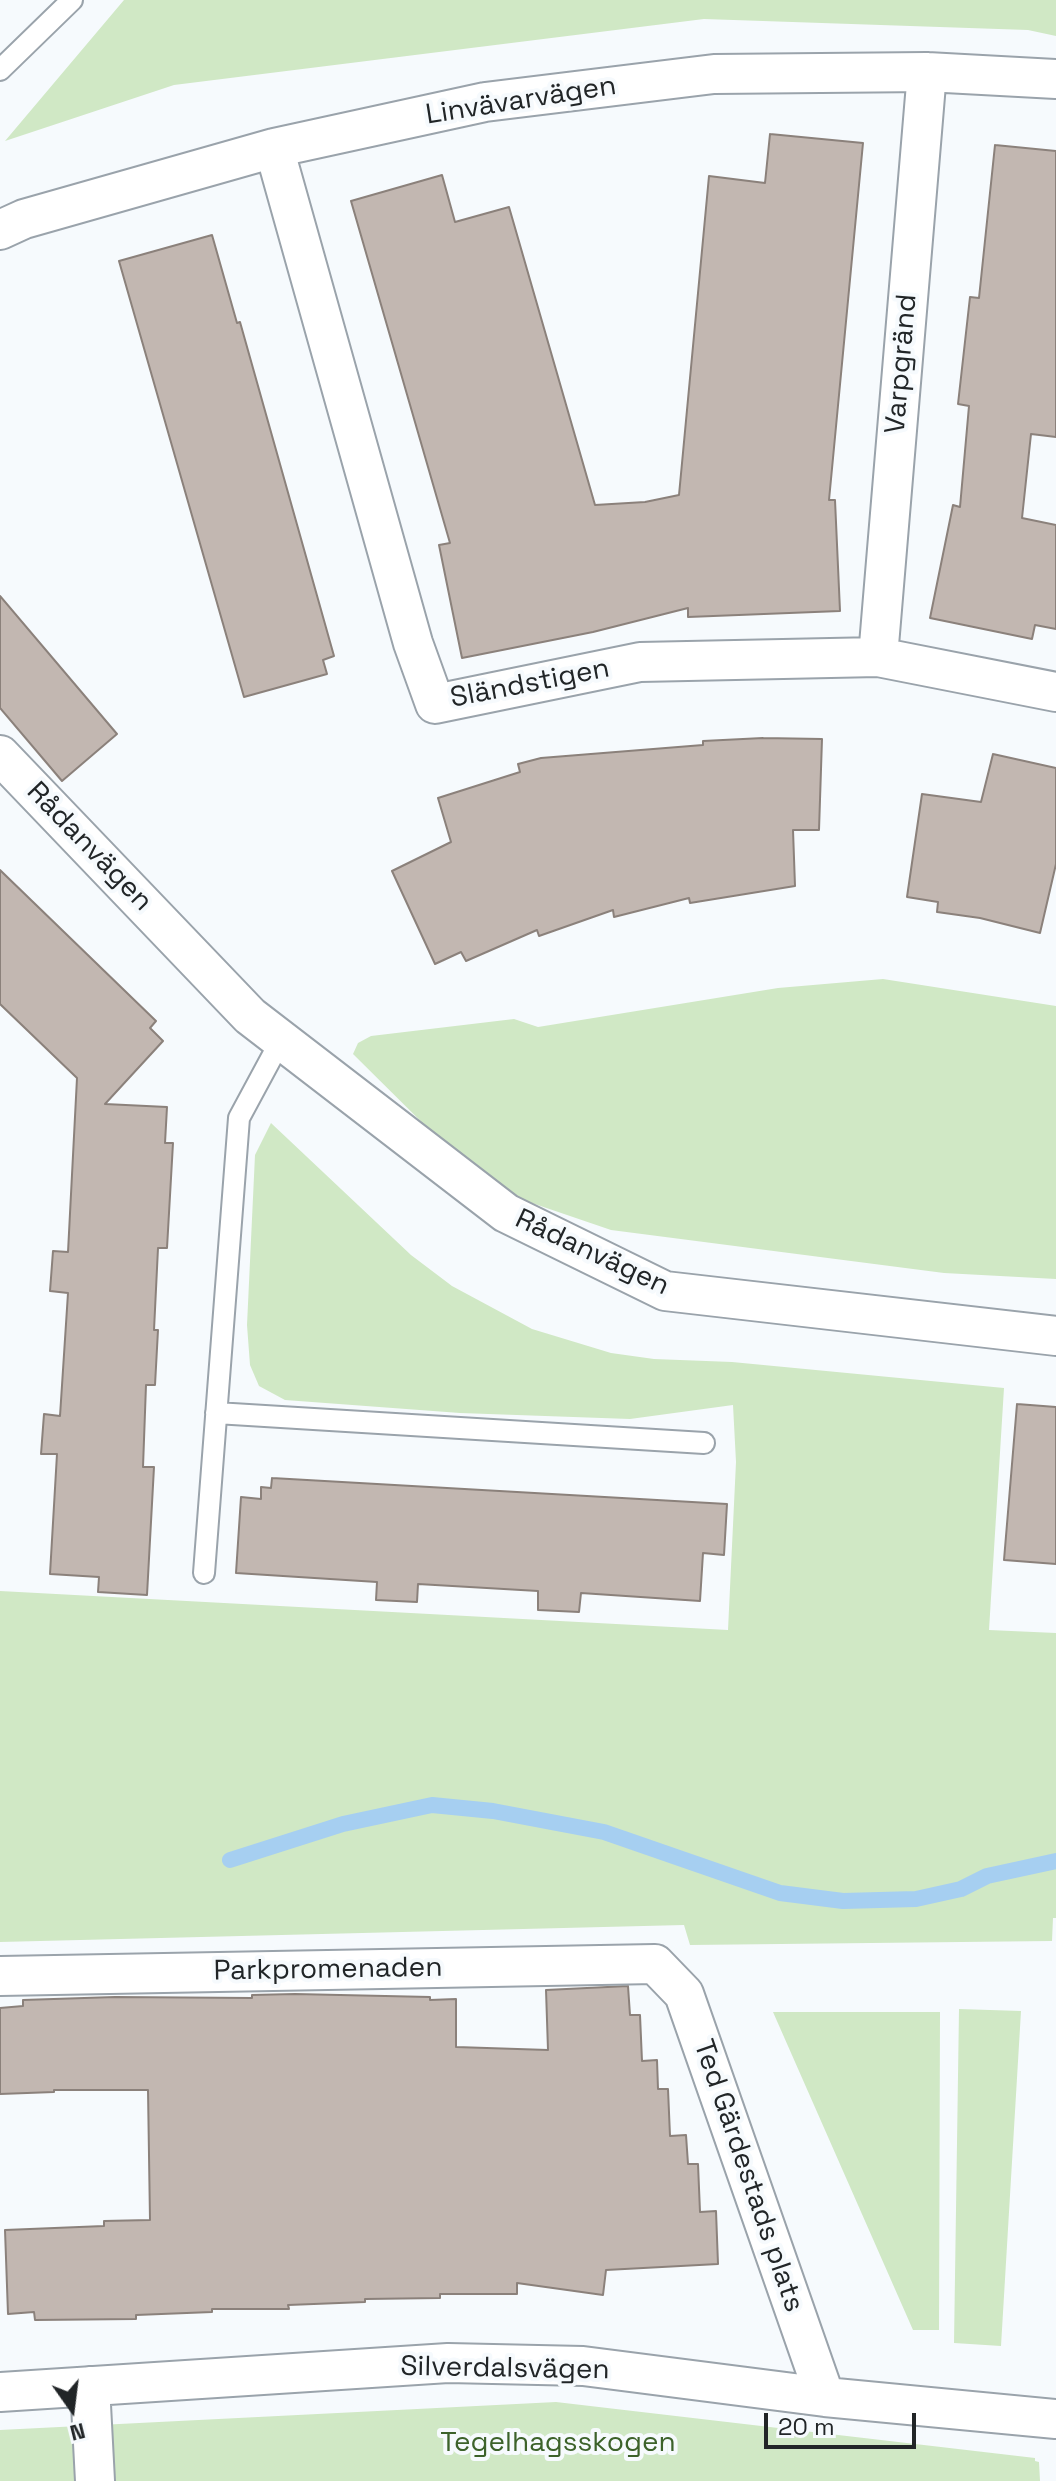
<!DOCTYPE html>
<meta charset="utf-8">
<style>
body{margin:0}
#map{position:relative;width:1056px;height:2481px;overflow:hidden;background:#f6fafd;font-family:"Space Grotesk",sans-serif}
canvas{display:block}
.north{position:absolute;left:32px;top:2369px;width:80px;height:80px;-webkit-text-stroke:6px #f6fafd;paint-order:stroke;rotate:166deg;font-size:22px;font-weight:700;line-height:32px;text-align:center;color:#212527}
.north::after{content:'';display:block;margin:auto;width:28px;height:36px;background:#212527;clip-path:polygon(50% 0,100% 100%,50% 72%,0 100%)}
.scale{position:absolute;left:764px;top:2413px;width:152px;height:36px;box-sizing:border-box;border:4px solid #212527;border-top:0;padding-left:10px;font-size:24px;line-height:28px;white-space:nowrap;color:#212527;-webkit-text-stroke:6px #f6fafd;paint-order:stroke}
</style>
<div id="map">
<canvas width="1056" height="2481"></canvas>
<div class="north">N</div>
<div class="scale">20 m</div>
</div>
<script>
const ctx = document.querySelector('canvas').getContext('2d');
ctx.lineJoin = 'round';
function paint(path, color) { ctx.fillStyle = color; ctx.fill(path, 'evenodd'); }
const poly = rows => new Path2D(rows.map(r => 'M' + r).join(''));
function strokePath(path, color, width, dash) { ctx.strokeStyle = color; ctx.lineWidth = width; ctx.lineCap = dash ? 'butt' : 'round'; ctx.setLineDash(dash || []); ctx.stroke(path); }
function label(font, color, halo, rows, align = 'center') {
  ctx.font = font + ' "Space Grotesk",sans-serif'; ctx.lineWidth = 8; ctx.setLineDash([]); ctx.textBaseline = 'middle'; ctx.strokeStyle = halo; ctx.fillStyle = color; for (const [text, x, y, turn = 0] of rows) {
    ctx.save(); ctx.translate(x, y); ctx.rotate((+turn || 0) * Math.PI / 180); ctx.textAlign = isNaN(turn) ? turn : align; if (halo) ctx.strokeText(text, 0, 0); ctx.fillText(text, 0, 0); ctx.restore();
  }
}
const green = poly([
 [124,0,1056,0,1056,36,1028,30,704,19,174,85,5,141],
 [883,979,1056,1006,1056,1279,944,1273,611,1230,526,1201,477,1177,353,1054,358,1043,371,1036,514,1019,538,1027,778,988],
 [271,1123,411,1255,452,1286,532,1329,611,1353,654,1359,732,1362,1004,1388,989,1630,1056,1633,1056,1918,1053,1918,1052,1941,690,1945,684,1925,0,1942,0,1591,728,1630,736,1462,733,1405,630,1419,460,1413,285,1400,259,1386,250,1365,247,1325,255,1155],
 [959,2009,1021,2011,1001,2346,954,2343],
 [773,2012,940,2012,939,2330,913,2330],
 [556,2402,1035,2458,1035,2461,1039,2462,1040,2481,0,2481,0,2430]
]);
const stream = poly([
 [230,1860,343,1824,432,1805,493,1811,604,1832,780,1893,843,1901,916,1899,961,1889,987,1876,1056,1861]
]);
const building = poly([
 [770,134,863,143,829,500,835,500,840,611,688,617,688,608,593,632,462,658,439,545,450,543,351,201,442,175,455,222,509,207,595,505,645,502,679,495,709,176,765,183,770,134],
 [995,145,1056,151,1056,437,1031,434,1022,518,1056,525,1056,629,1035,625,1032,639,930,618,953,505,960,507,969,406,958,404,970,297,979,298,995,145],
 [212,235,237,323,240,322,334,656,323,660,327,674,244,697,119,261,212,235],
 [0,596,117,734,62,781,0,708,0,596],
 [763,738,822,739,819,830,793,830,795,886,690,903,689,898,614,917,613,910,539,936,537,930,466,961,461,952,435,964,392,871,451,842,438,798,520,772,518,764,541,758,703,745,703,741,763,738],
 [993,754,1056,768,1056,864,1040,933,980,918,937,912,938,902,907,897,922,794,981,802,993,754],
 [0,870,156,1021,150,1028,163,1041,105,1104,167,1107,165,1143,173,1143,167,1248,158,1248,154,1330,158,1330,155,1385,146,1385,143,1467,154,1467,147,1595,98,1592,99,1577,50,1574,57,1454,41,1454,44,1414,60,1416,68,1293,50,1291,53,1251,68,1252,77,1078,0,1004,0,870],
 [1017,1404,1056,1407,1056,1564,1004,1560,1017,1404],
 [272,1478,727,1504,724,1555,703,1553,700,1601,581,1593,579,1612,538,1610,538,1591,418,1584,417,1602,376,1600,377,1582,236,1573,241,1497,261,1499,261,1487,271,1488,272,1478],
 [628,1986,630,2015,640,2015,642,2061,657,2060,658,2089,668,2089,670,2136,686,2135,688,2164,698,2164,700,2212,716,2211,718,2264,606,2270,603,2295,517,2283,517,2294,440,2294,440,2298,365,2299,365,2302,288,2305,289,2309,212,2309,212,2312,136,2315,136,2319,35,2320,34,2312,8,2314,5,2230,104,2226,104,2221,150,2220,148,2090,54,2090,54,2092,0,2094,0,2008,23,2006,23,2000,115,1997,252,1998,252,1995,295,1994,430,1997,430,2000,456,1999,456,2047,548,2050,546,1990,628,1986]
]);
const lane = poly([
 [0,70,72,0],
 [216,1413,704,1443],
 [204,1573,239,1118,281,1040]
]);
const street = poly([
 [274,148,413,643,435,704,640,662,878,657,1056,692],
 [0,230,24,219,274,148,485,102,714,74,927,72,1056,79],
 [878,657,927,72],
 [0,755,250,1016,506,1213,665,1291,1056,1336],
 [0,1976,655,1964,684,1994,825,2397],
 [90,2386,95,2481],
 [0,2392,448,2363,583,2366,825,2397,1056,2419]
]);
const streetNames = [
 ["Linvävarvägen",521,101,-9],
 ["Varpgränd",902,364,-85],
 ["Sländstigen",530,684,-11],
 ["Rådanvägen",89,847,46],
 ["Rådanvägen",592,1253,25],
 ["Parkpromenaden",328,1970,-1],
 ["Ted Gärdestads plats",748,2176,71],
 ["Silverdalsvägen",505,2369,1]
];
const parkNames = [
 ["Tegelhagsskogen",558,2443]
];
paint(green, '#d0e8c5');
strokePath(stream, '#a6cff1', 16);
paint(building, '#c2b7b1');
strokePath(building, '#8b817b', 2);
strokePath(lane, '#9aa3ab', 24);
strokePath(street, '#9aa3ab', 42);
strokePath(lane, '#fff', 20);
strokePath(street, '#fff', 38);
label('28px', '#212527', '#f6fafd', streetNames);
label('28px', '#3c622a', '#f6fafd', parkNames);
</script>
